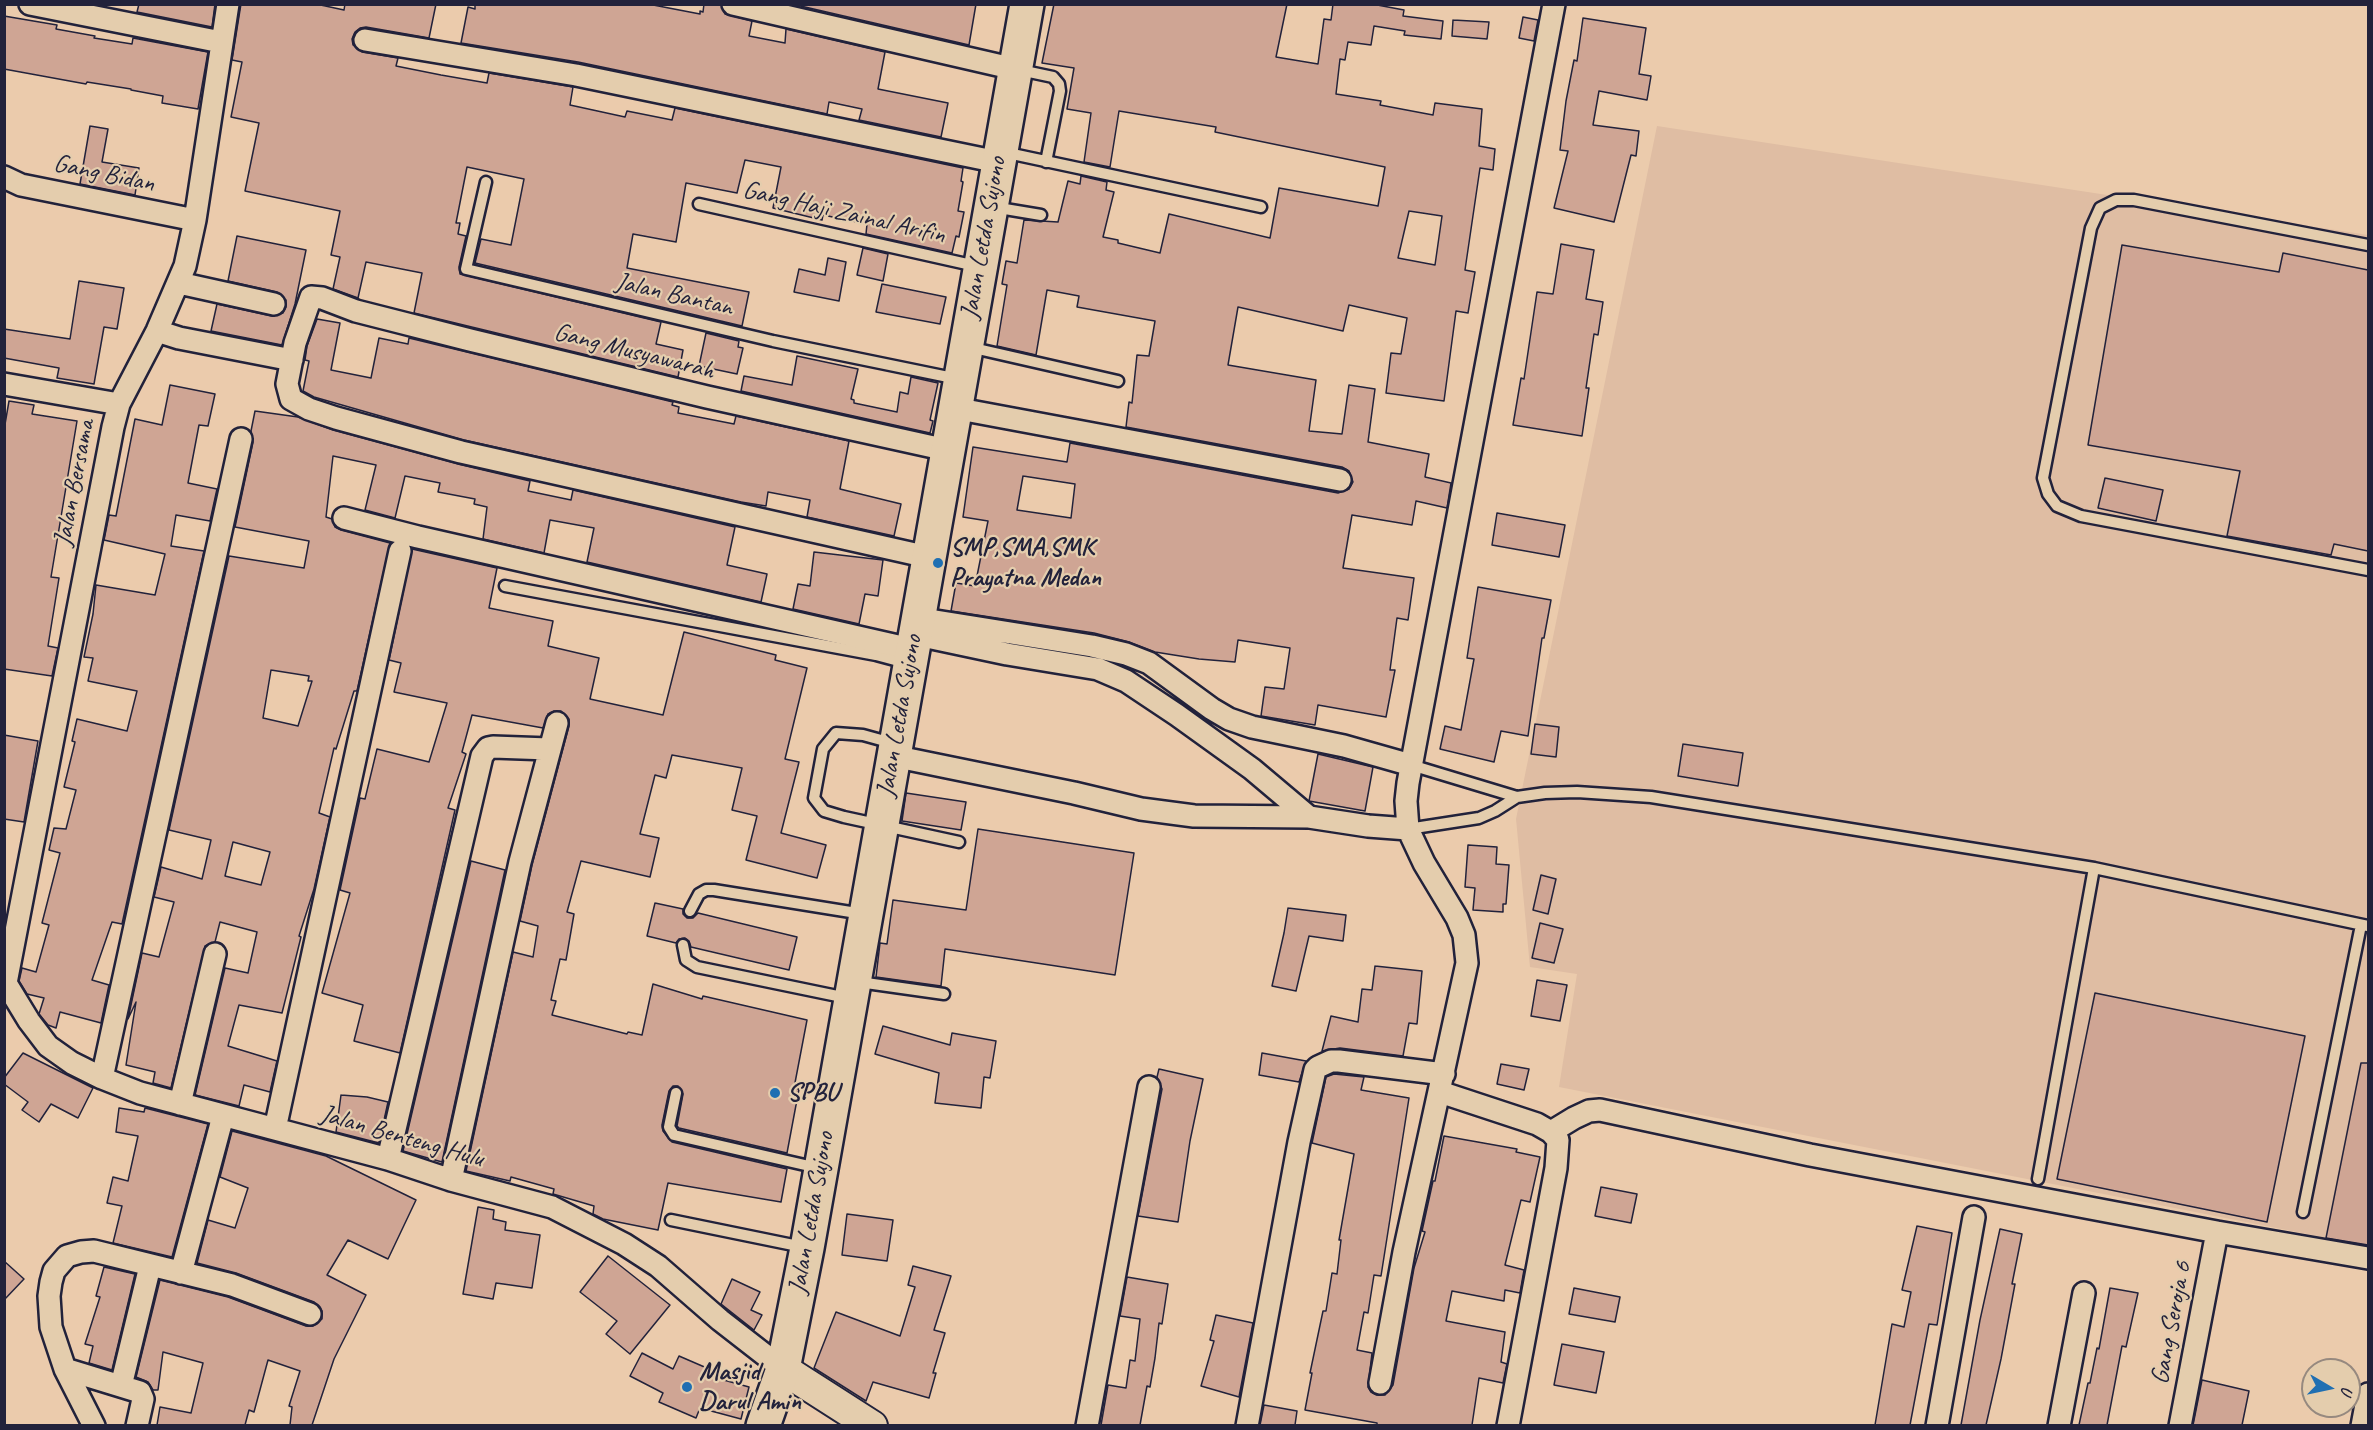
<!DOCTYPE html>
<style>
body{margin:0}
#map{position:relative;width:2373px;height:1430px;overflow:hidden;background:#ebcbac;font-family:Caveat,sans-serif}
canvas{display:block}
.frame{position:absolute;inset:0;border:6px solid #22223b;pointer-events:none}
.north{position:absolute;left:2301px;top:1358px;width:60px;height:60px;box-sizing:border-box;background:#e4cdad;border:2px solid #96897f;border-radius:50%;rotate:99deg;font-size:16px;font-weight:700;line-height:24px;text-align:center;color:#22223b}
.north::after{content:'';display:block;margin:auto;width:21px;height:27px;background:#1f6fb2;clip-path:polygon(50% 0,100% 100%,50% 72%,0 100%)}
</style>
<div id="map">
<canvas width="2373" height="1430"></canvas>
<div class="frame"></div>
<div class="north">U</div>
</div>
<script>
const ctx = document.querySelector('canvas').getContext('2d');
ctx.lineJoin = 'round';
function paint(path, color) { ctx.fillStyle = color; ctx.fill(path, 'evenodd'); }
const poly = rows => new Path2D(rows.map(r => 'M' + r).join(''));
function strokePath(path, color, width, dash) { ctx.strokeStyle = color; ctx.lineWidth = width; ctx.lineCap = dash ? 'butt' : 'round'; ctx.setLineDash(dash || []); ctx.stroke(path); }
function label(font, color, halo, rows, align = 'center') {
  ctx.font = font + ' Caveat,sans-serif'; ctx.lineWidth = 4.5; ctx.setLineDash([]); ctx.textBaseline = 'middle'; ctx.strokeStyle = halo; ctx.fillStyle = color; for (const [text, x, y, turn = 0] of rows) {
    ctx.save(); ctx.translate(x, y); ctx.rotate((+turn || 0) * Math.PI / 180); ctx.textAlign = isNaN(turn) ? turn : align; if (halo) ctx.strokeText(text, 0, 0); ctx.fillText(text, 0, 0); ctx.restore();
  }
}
const built = poly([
 [1657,126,2368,235,2368,1246,1559,1087,1577,974,1530,967,1516,819]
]);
const building = poly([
 [139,4,215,4,212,27,137,12,139,4],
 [241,4,316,4,344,10,345,4,436,4,429,38,366,27,360,28,355,32,352,39,353,45,362,52,398,58,396,66,441,75,487,83,489,73,573,87,570,105,625,117,627,111,672,120,675,108,963,168,961,181,963,182,958,211,964,212,959,237,956,236,952,253,866,234,867,224,823,215,822,220,773,208,781,167,745,160,737,193,686,183,676,242,633,234,627,268,749,292,742,326,475,263,481,239,511,245,524,179,467,167,456,223,460,223,458,234,466,236,459,267,460,274,661,322,656,344,683,350,678,377,414,313,422,273,366,262,358,298,333,289,340,257,331,255,340,211,245,191,259,123,231,117,242,62,232,60,241,4],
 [475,4,648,4,700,14,700,11,703,12,704,4,721,4,725,14,752,21,749,36,785,43,786,29,885,52,878,89,948,103,941,137,859,120,862,109,829,102,827,114,578,62,461,43,468,7,475,9,475,4],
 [792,4,976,4,969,45,792,4],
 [1054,4,1287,4,1276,57,1318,64,1324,19,1331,20,1333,4,1372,4,1404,10,1403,16,1443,21,1441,39,1404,35,1405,31,1374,26,1371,45,1348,42,1345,60,1340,59,1336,94,1381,101,1380,105,1433,115,1435,103,1482,109,1479,146,1495,149,1493,170,1480,168,1465,270,1475,272,1468,313,1456,311,1444,401,1386,393,1391,353,1401,354,1407,318,1349,305,1343,331,1238,307,1228,365,1316,380,1309,431,1342,434,1349,385,1375,389,1368,442,1429,454,1425,477,1451,483,1447,508,1416,501,1412,525,1352,515,1343,568,1414,578,1408,620,1397,618,1390,670,1395,670,1386,717,1318,705,1315,725,1261,716,1265,687,1284,689,1290,648,1238,640,1235,662,1199,659,1155,652,1129,642,1094,633,951,611,956,583,975,586,988,521,963,517,973,447,1067,462,1070,443,1338,493,1349,489,1353,482,1349,471,1342,467,1126,427,1129,402,1132,403,1137,355,1149,356,1155,321,1077,307,1079,296,1047,290,1036,355,997,346,1007,285,1002,284,1006,261,1017,263,1024,220,1058,222,1068,181,1080,184,1081,176,1107,182,1106,190,1114,192,1103,237,1118,240,1118,243,1160,253,1169,214,1270,238,1279,188,1378,206,1385,167,1215,132,1216,127,1119,111,1110,167,1084,162,1091,113,1067,109,1074,68,1042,63,1054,4],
 [1409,211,1442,216,1435,265,1398,258,1409,211],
 [1023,476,1075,484,1071,518,1017,510,1023,476],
 [4,16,57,25,56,29,95,36,94,38,132,44,133,38,208,52,198,109,162,103,163,96,131,90,131,89,87,82,86,84,4,69,4,16],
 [1523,17,1538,20,1534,41,1519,38,1523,17],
 [1583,18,1646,28,1639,74,1651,76,1647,100,1599,91,1593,125,1639,131,1636,156,1631,155,1614,222,1554,208,1568,151,1560,150,1566,101,1574,60,1577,61,1583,18],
 [1453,20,1489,22,1487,39,1452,36,1453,20],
 [90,126,108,129,102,162,139,168,135,195,80,184,90,126],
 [237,236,306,250,295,304,282,345,211,331,217,304,272,316,283,313,286,307,286,300,277,292,228,281,237,236],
 [1561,244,1594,250,1586,299,1603,302,1598,335,1594,334,1586,388,1589,388,1582,436,1513,425,1521,378,1524,379,1537,292,1553,294,1561,244],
 [2122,245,2279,272,2283,253,2368,270,2368,551,2334,544,2331,555,2227,536,2240,471,2088,445,2122,245],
 [863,248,888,254,883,281,857,275,863,248],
 [828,258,846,262,839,301,794,292,799,269,825,275,828,258],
 [79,281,124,288,117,329,104,327,94,384,57,378,59,368,4,358,4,329,70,339,79,281],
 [882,284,946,297,940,324,876,312,882,284],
 [317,319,340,323,331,370,371,378,379,338,408,344,409,338,673,402,672,405,679,407,678,413,734,424,736,416,849,441,840,489,901,504,894,536,807,517,810,500,768,492,766,506,741,502,464,440,314,397,303,391,309,361,305,360,307,346,317,319],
 [706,333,739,341,738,347,743,348,737,374,699,366,706,333],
 [797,356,858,369,851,399,854,400,854,403,897,412,900,392,908,394,911,377,938,383,930,420,933,421,930,433,741,391,744,376,792,385,797,356],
 [170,385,215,394,208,426,199,425,188,483,217,489,210,521,176,515,171,546,204,551,122,924,112,922,92,980,109,985,101,1023,60,1012,56,1028,48,1025,39,1014,44,998,27,994,19,981,22,968,36,972,49,925,42,923,60,853,49,850,54,828,66,829,76,790,64,787,75,742,72,741,77,719,127,731,137,691,88,681,93,658,84,657,93,614,96,585,155,595,165,554,104,540,109,515,116,516,135,419,162,425,170,385],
 [9,401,34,405,32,414,77,421,51,577,59,578,48,646,58,648,52,676,4,669,4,430,9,401],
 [255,411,298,417,333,430,458,464,530,481,528,491,571,500,573,490,735,527,727,565,767,574,761,602,587,562,594,528,550,520,544,553,483,539,487,507,474,504,475,499,438,492,440,483,405,476,395,518,365,510,376,465,333,456,326,517,332,519,335,527,341,530,390,543,357,691,354,691,336,749,334,748,319,813,330,817,314,889,299,936,301,937,282,1013,239,1005,228,1046,277,1061,270,1092,244,1085,239,1106,195,1095,225,968,248,973,257,932,220,922,215,942,205,946,171,1088,153,1083,155,1072,126,1065,136,1002,128,1019,142,953,159,957,174,902,154,897,161,867,202,879,211,840,169,830,229,556,304,568,309,541,235,527,253,442,251,431,255,411],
 [271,670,309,676,308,681,312,681,298,726,263,718,271,670],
 [233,842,270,852,261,885,225,876,233,842],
 [2105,478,2163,490,2156,521,2098,508,2105,478],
 [1497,513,1565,525,1559,557,1492,545,1497,513],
 [412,549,497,568,489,608,553,621,548,646,599,658,590,699,663,715,684,632,776,655,775,660,807,668,785,759,799,762,781,833,826,845,817,878,746,860,757,816,732,810,742,768,672,755,666,778,655,775,640,834,659,838,650,877,581,861,567,912,574,914,566,960,560,959,551,1000,556,1001,552,1015,627,1034,628,1032,642,1035,653,984,702,999,703,996,807,1020,794,1088,799,1089,787,1153,679,1128,677,1126,683,1094,678,1086,673,1086,669,1091,662,1125,663,1131,672,1142,787,1169,781,1202,668,1183,658,1230,603,1219,593,1214,594,1206,553,1194,554,1189,511,1177,510,1181,466,1171,513,952,533,957,538,926,520,921,532,865,569,726,569,719,561,711,554,711,548,714,543,728,472,715,462,752,466,754,448,808,455,810,400,1053,354,1041,363,1005,322,993,350,893,340,890,360,798,365,799,377,749,429,762,447,703,394,692,401,663,389,660,412,549],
 [814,552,883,560,878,596,865,594,859,624,793,609,798,584,810,586,814,552],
 [1478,587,1551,600,1544,638,1542,638,1528,736,1501,731,1494,762,1440,749,1445,726,1461,730,1474,659,1467,658,1478,587],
 [1535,724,1559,727,1556,757,1531,754,1535,724],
 [4,735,38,741,24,822,4,819,4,735],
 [1683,744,1743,753,1738,786,1678,776,1683,744],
 [1318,754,1373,767,1365,811,1309,801,1318,754],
 [906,793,966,802,961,830,902,821,906,793],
 [978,829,1134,853,1115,975,945,949,941,986,876,977,880,943,887,944,893,900,966,910,978,829],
 [1468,845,1497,847,1496,864,1509,865,1506,904,1503,904,1503,912,1473,910,1475,888,1465,887,1468,845],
 [471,861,505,870,442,1162,403,1151,471,861],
 [1541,875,1556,879,1548,914,1533,910,1541,875],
 [655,903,683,909,683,914,687,918,693,918,698,913,797,937,789,970,691,947,689,941,685,938,679,939,676,943,647,936,655,903],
 [1288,908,1346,915,1343,941,1309,936,1296,991,1272,986,1284,933,1288,908],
 [1540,923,1563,929,1554,963,1532,958,1540,923],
 [1375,966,1422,971,1417,1024,1409,1023,1403,1056,1340,1048,1322,1051,1331,1016,1358,1022,1362,989,1372,990,1375,966],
 [1537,980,1567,985,1560,1021,1531,1016,1537,980],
 [2095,993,2305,1036,2267,1222,2057,1179,2095,993],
 [883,1026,950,1045,952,1033,996,1041,990,1078,984,1077,981,1108,935,1103,939,1073,875,1054,883,1026],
 [23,1053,93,1088,78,1118,51,1104,39,1122,22,1110,28,1102,4,1084,4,1078,23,1053],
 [1262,1053,1306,1061,1299,1082,1259,1075,1262,1053],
 [2361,1063,2368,1063,2368,1245,2326,1238,2361,1063],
 [1501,1064,1529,1069,1524,1090,1497,1084,1501,1064],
 [1159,1069,1203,1079,1190,1141,1178,1222,1138,1216,1162,1089,1157,1077,1159,1069],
 [1334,1074,1364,1077,1361,1090,1409,1098,1381,1276,1374,1275,1368,1313,1364,1312,1357,1350,1372,1353,1368,1387,1371,1392,1377,1395,1385,1395,1393,1385,1414,1268,1425,1232,1422,1231,1433,1181,1435,1181,1444,1136,1517,1149,1516,1152,1540,1157,1530,1202,1521,1200,1505,1265,1524,1270,1520,1293,1505,1290,1504,1301,1452,1291,1446,1321,1505,1332,1501,1362,1507,1364,1503,1383,1479,1378,1472,1425,1377,1425,1377,1423,1305,1410,1312,1373,1310,1373,1323,1311,1326,1311,1332,1273,1337,1274,1341,1240,1339,1240,1354,1154,1312,1143,1326,1077,1334,1074],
 [341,1095,367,1097,388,1102,379,1143,336,1132,341,1095],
 [119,1108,144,1112,145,1108,208,1124,172,1257,113,1243,122,1206,107,1203,113,1177,128,1181,138,1136,116,1132,119,1108],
 [232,1131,326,1156,416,1200,388,1259,348,1240,327,1275,366,1295,334,1359,312,1425,290,1425,292,1407,289,1406,300,1371,268,1360,254,1412,249,1410,245,1425,157,1425,160,1407,191,1413,203,1363,163,1352,158,1390,153,1390,148,1382,136,1377,160,1280,228,1297,306,1326,313,1326,322,1319,322,1311,314,1302,236,1273,197,1263,208,1220,235,1228,248,1188,220,1177,232,1131],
 [1601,1187,1637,1194,1631,1223,1595,1216,1601,1187],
 [478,1207,494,1210,493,1219,506,1222,505,1230,540,1235,532,1288,496,1283,493,1299,463,1294,478,1207],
 [847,1214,893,1220,887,1261,842,1255,847,1214],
 [1917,1226,1952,1233,1937,1325,1929,1324,1910,1425,1875,1425,1892,1324,1904,1327,1911,1292,1902,1290,1917,1226],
 [2000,1229,2022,1234,2012,1284,2015,1284,2001,1359,1986,1425,1961,1425,1980,1320,2000,1229],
 [608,1256,670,1305,630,1354,606,1334,617,1321,580,1292,608,1256],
 [4,1261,24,1279,4,1300,4,1261],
 [913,1266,951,1276,934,1330,945,1333,933,1373,936,1373,929,1398,873,1382,866,1401,814,1368,836,1312,900,1336,915,1287,908,1285,913,1266],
 [104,1267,135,1274,112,1370,89,1363,93,1346,85,1344,100,1297,96,1296,104,1267],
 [1127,1277,1168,1284,1162,1324,1159,1323,1155,1358,1150,1387,1147,1386,1140,1425,1101,1425,1108,1385,1126,1388,1130,1360,1135,1361,1140,1319,1120,1316,1127,1277],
 [732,1279,760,1292,751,1310,762,1315,754,1330,721,1304,732,1279],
 [1574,1288,1620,1297,1615,1322,1569,1314,1574,1288],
 [2110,1288,2138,1293,2126,1347,2122,1346,2107,1425,2079,1425,2088,1383,2090,1383,2097,1348,2099,1349,2110,1288],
 [1216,1315,1253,1323,1239,1397,1201,1386,1214,1341,1210,1340,1216,1315],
 [1562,1344,1604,1352,1596,1393,1554,1385,1562,1344],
 [642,1353,673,1369,679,1356,716,1372,713,1377,749,1387,741,1419,700,1408,696,1418,659,1402,663,1393,630,1376,642,1353],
 [2202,1380,2249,1391,2242,1425,2193,1425,2202,1380],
 [1264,1405,1297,1411,1295,1425,1260,1425,1264,1405]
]);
const lane = poly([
 [1020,70,1053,77,1059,84,1060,91,1046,162],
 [1003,152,1261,207],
 [486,182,466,269,773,341,958,379],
 [699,204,976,266],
 [993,207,1041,215],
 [2368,245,2134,200,2116,200,2100,208,2091,228,2043,478,2048,494,2057,506,2081,516,2368,570],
 [969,347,1118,381],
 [505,586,876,655,906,663],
 [892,743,863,735,836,733,823,749,814,798,824,811,844,817,959,842],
 [1411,765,1517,797],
 [1408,829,1479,818,1495,811,1517,797,1545,793,1577,792,1651,797,2094,868,2368,926],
 [690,911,699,894,706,890,714,890,863,914],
 [683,945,686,960,697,967,847,998],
 [859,982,944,994],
 [676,1093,669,1127,674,1135,818,1168],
 [2038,1179,2094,868],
 [2303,1212,2361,925],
 [671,1220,803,1247]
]);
const street = poly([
 [30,4,221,42],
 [733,4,1015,69],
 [365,40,576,75,998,162],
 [4,177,21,185,195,220],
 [179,283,274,304],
 [157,331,179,338,292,360],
 [4,384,119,404],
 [954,408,1340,480],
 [344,518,418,537,911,649],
 [928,557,461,452,336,418,309,409,291,399,287,384,295,343,311,297,322,298,356,311,470,340,707,397,947,450],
 [917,618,1092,646,1126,654,1149,663,1212,709,1229,719,1252,727,1344,746,1411,765],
 [927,637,1007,654,1098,669,1126,681,1177,715,1252,769,1309,817],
 [893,756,1074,793,1141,809,1194,816,1309,817,1368,826,1408,829],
 [4,980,29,1021,48,1046,72,1063,102,1078,140,1093,388,1159,451,1180,552,1207,624,1244,658,1266,720,1320,783,1369],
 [6,983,113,427,119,404,157,331,185,266,195,220,228,4],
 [102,1078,241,439],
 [1440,1092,1537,1124,1551,1132,1558,1140,1556,1168,1508,1426],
 [180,1104,215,954],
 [275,1129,400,551],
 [1551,1132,1574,1118,1589,1111,1600,1110,1810,1155,2217,1232,2368,1258],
 [388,1159,482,756,488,748,493,747,549,749],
 [451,1180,520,862,557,723],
 [181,1273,223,1116],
 [65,1369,140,1392,143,1399,137,1426],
 [1380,1383,1404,1252,1467,963,1464,935,1457,918,1424,863,1408,829,1406,801,1408,783,1554,4],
 [121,1386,150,1266],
 [94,1426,65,1369,51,1327,49,1296,51,1282,54,1271,67,1256,81,1252,94,1251,232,1285,310,1314],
 [1087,1426,1149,1087],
 [1247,1426,1299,1142,1315,1070,1318,1067,1331,1061,1339,1061,1444,1074],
 [1937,1426,1974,1217],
 [2059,1426,2084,1293],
 [2180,1426,2217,1232],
 [2362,1426,2368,1394]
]);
const secondary = poly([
 [783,1369,872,1426]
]);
const highway = poly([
 [763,1426,783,1369,807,1248,1027,4]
]);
const markers = [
 [938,563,6,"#1f6fb2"],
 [775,1093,6,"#1f6fb2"],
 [687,1387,6,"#1f6fb2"]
];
const streetNames = [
 ["Gang Bidan",104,174,12],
 ["Gang Haji Zainal Arifin",844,213,13],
 ["Jalan Letda Sujono",984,238,-80],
 ["Jalan Bantan",674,295,13],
 ["Gang Musyawarah",634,352,14],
 ["Jalan Bersama",75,483,-79],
 ["Jalan Letda Sujono",900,716,-80],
 ["Jalan Benteng Hulu",402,1137,16],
 ["Jalan Letda Sujono",812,1213,-80],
 ["Gang Seroja 6",2172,1323,-79]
];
const poiNames = [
 ["SMP,SMA,SMK",950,548],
 ["Prayatna Medan",950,578],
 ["SPBU",787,1093],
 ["Masjid",699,1372],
 ["Darul Amin",699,1402]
];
paint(built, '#dfbda3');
paint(building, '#cfa594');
strokePath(building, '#22223b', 1.5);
strokePath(lane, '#22223b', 15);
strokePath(street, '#22223b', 26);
strokePath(secondary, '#22223b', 34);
strokePath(highway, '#22223b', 38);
strokePath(lane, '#e4cdad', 10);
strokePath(street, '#e4cdad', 21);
strokePath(secondary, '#e4cdad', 30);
strokePath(highway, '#e4cdad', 33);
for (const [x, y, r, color] of markers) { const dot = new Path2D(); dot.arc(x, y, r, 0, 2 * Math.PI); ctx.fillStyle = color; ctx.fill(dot); strokePath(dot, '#e4cdad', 2); }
label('26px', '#22223b', '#e4cdad', streetNames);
label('bold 26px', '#22223b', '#e4cdad', poiNames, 'left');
</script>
